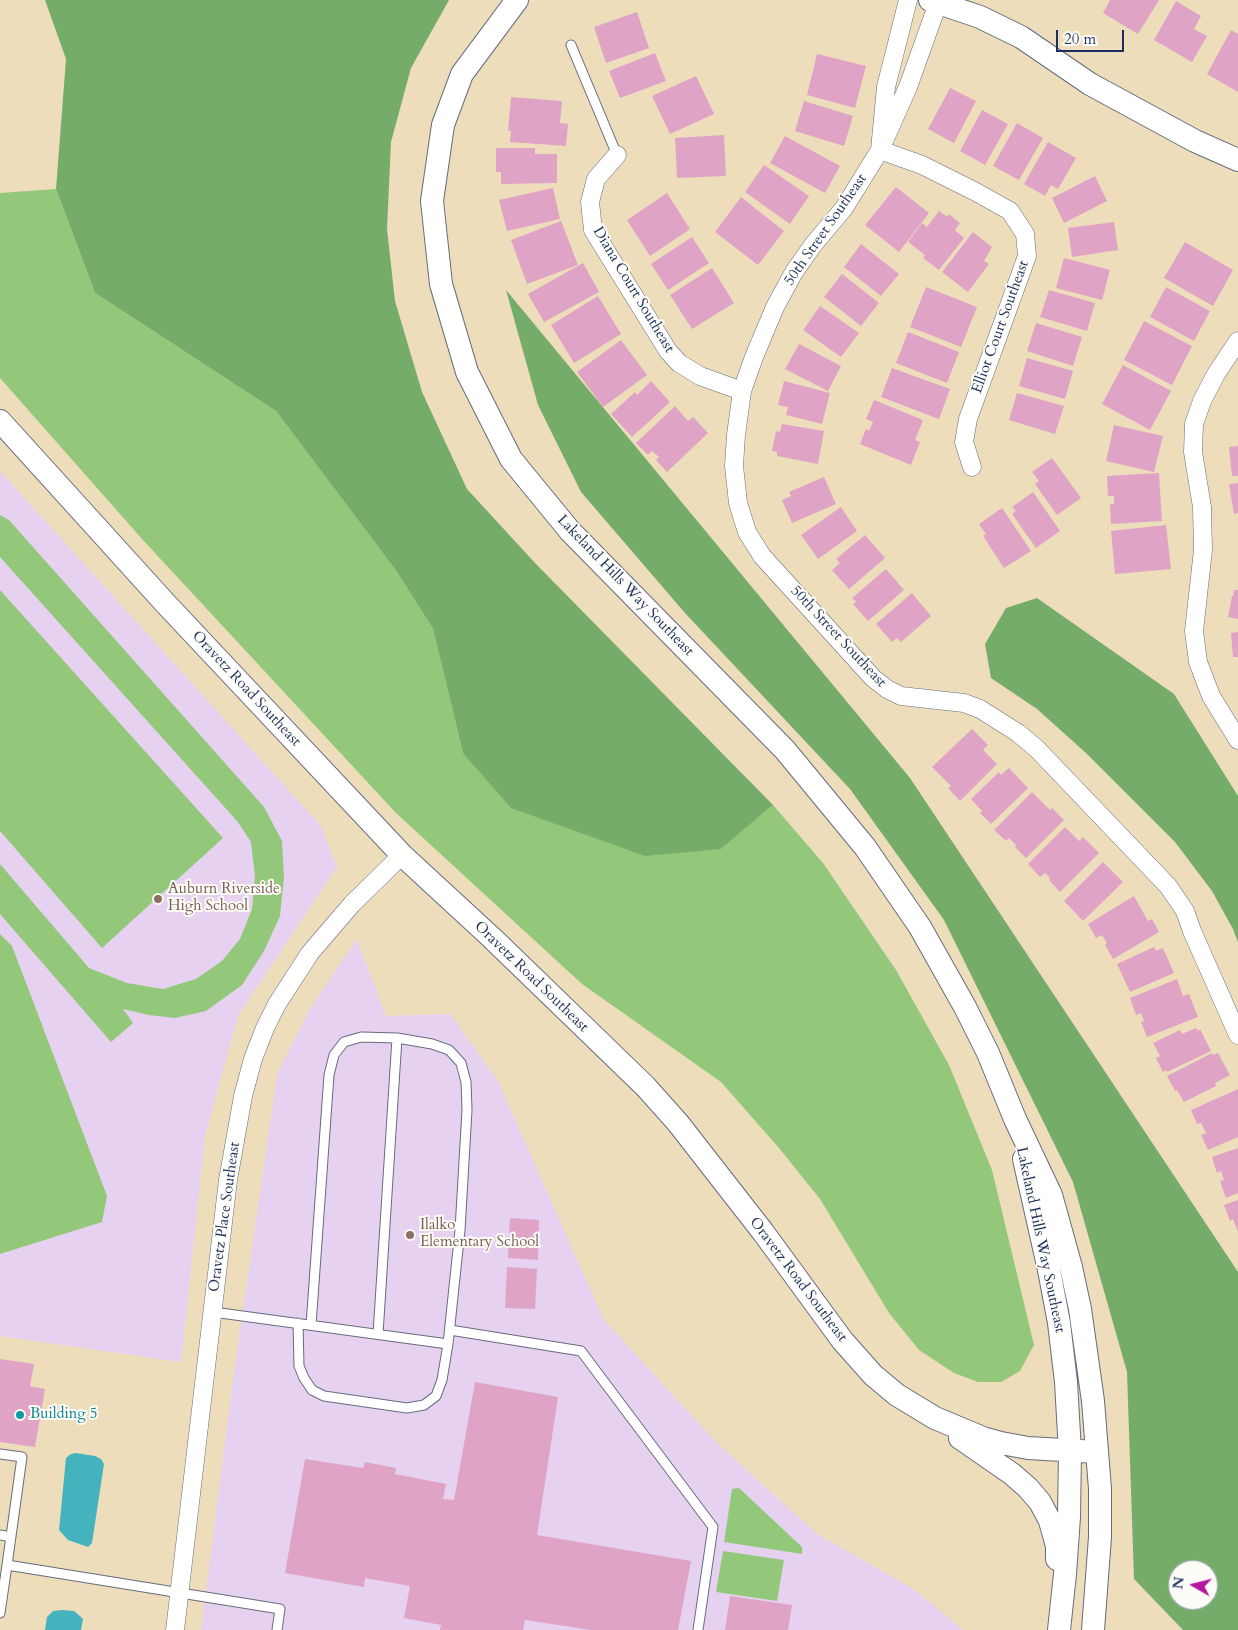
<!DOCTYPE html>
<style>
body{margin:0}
#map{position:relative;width:1238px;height:1630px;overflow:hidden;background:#edb;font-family:Cardo,serif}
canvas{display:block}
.north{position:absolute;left:1168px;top:1560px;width:50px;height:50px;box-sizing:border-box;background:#fdfcf7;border:1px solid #a3aaba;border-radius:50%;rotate:278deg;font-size:14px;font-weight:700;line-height:20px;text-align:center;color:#1b2f5e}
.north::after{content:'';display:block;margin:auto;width:18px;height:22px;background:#b5179e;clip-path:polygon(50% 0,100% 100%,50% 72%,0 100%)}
.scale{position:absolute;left:1056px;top:30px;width:68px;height:22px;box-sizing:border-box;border:2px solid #1b2f5e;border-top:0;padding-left:6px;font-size:15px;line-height:18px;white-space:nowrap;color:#1b2f5e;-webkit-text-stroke:4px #fdfcf7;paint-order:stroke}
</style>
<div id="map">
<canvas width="1238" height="1630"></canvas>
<div class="north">N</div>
<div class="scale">20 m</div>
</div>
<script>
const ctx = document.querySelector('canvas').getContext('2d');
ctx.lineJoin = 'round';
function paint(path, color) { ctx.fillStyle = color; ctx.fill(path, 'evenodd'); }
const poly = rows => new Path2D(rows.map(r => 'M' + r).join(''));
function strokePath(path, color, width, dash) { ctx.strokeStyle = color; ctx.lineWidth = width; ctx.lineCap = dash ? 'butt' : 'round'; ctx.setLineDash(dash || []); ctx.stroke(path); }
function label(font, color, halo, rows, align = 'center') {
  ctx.font = font + ' Cardo,serif'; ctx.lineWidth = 4; ctx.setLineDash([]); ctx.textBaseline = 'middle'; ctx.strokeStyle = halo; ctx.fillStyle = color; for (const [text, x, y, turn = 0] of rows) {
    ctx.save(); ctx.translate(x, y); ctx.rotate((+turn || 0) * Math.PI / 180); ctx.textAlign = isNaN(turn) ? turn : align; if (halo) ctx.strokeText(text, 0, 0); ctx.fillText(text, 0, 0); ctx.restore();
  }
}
const built = poly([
 [0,471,321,826,337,867,238,1016,205,1136,181,1362,0,1336],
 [357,939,386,1016,450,1014,498,1081,604,1320,716,1442,817,1534,915,1590,963,1630,201,1630,233,1379,277,1074,311,1007]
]);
const green = poly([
 [56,189,95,293,276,411,397,572,433,629,463,753,721,849,773,805,823,863,896,970,949,1065,992,1170,1034,1345,1020,1371,1001,1382,978,1382,954,1373,919,1350,889,1313,820,1199,779,1148,721,1082,582,984,396,813,142,539,0,378,0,193],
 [0,515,9,520,264,807,282,841,284,877,280,916,264,951,242,985,206,1011,175,1018,149,1015,123,1009,133,1023,111,1042,0,914,0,864,89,968,127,983,163,989,196,979,222,961,240,939,252,909,255,877,251,842,237,821,0,557],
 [0,590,223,838,102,948,0,831],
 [0,934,12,946,107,1196,102,1222,0,1254],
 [739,1488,802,1547,802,1554,724,1542,732,1489],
 [723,1551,784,1560,777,1601,716,1592]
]);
const forest = poly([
 [45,0,449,0,411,68,391,142,387,229,395,301,422,392,467,489,536,564,773,805,721,849,645,856,511,808,463,753,433,629,397,572,276,411,95,293,56,189,66,59],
 [506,290,910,778,1238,1272,1238,1630,1183,1630,1134,1579,1127,1372,1073,1182,944,920,850,789,685,613,581,492,538,405],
 [1178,1570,1208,1570,1208,1600,1178,1600],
 [1037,598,1174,694,1238,796,1238,942,1233,929,1212,891,1175,842,1086,753,1037,709,991,678,985,644,1006,608]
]);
const water = poly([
 [76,1453,95,1456,101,1459,104,1464,92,1543,88,1547,68,1540,59,1530,66,1458,71,1454],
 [62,1610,74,1611,81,1617,83,1619,81,1630,45,1630,47,1617,53,1611]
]);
const building = poly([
 [1110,0,1159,0,1138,34,1103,13],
 [1176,1,1201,16,1194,29,1207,36,1192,62,1154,40],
 [637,12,649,48,606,63,594,27],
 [1231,30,1238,34,1238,92,1207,74],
 [655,53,666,81,620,98,609,71],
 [817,54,866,66,855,108,807,95],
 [696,76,714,114,670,134,652,96],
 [950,88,976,101,954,143,928,129],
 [511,97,562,101,560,123,568,124,566,146,510,142,511,131,508,131],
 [804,101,853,116,844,146,795,131],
 [982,110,1008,124,985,165,960,151],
 [1017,123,1043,138,1019,180,993,166],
 [724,135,726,176,677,178,675,138],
 [785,136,840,166,825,193,770,163],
 [1048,142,1076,158,1058,189,1051,185,1045,196,1024,184],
 [496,148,535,148,535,154,557,154,557,183,501,184,501,172,496,172],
 [764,165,809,196,790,224,745,192],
 [1095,176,1107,201,1064,223,1052,198],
 [896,187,929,213,899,252,865,225],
 [553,188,560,219,507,231,499,200],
 [667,193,690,229,650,256,627,220],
 [741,197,784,231,758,265,715,232],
 [939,211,947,217,949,214,960,223,955,230,964,238,939,270,923,258,925,255,908,242,922,223,927,227],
 [561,221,578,265,527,284,511,240],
 [1114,222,1118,250,1072,257,1068,228],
 [973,232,992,247,984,261,989,264,968,292,942,272],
 [692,237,709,263,668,290,651,264],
 [1185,242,1233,270,1213,306,1164,278],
 [861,244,899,274,881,296,844,267],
 [1064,258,1110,270,1102,300,1056,288],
 [583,263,599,292,544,322,528,294],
 [712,268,734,303,692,329,670,295],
 [842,274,879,303,861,326,824,297],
 [926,287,977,307,961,347,910,327],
 [1166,287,1210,311,1194,341,1150,317],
 [1049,290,1095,303,1087,331,1040,317],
 [598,296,621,334,574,363,551,325],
 [820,306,859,333,841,357,803,330],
 [1144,321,1192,346,1172,385,1124,360],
 [1036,323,1082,337,1073,366,1027,351],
 [908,332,959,352,947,383,896,363],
 [621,340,647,375,603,407,577,372],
 [799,344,841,366,828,391,785,369],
 [1027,358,1073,371,1065,399,1019,386],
 [1123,365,1171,391,1150,430,1102,404],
 [892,368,950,389,939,419,881,397],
 [651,381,670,402,632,437,611,414,635,392,637,395],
 [784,381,830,393,822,424,786,415,788,407,778,405],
 [1017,393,1064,406,1055,434,1009,420],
 [874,400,923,420,915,440,920,442,911,465,860,444,866,429,869,431,873,422,866,419],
 [675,406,688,421,693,417,708,433,667,472,656,460,659,457,652,451,648,455,636,443],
 [782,424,824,431,818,464,777,456,777,452,772,451,776,431,780,432],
 [1114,425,1163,436,1154,472,1106,461],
 [1238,446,1238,476,1232,476,1229,447],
 [1052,458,1081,498,1057,515,1035,484,1039,481,1032,472],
 [1159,473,1162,521,1111,524,1110,504,1114,504,1114,496,1108,496,1107,476],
 [824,477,836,504,792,523,782,500,791,496,789,492],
 [1238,483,1238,513,1234,514,1229,484],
 [1033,492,1060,531,1036,548,1012,514,1016,511,1012,507],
 [841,507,857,531,818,559,801,535],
 [1002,508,1031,551,1004,568,983,536,986,534,979,524],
 [1166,525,1171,569,1115,574,1111,531],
 [865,535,885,558,849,589,832,570,840,563,836,559],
 [886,569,904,590,868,621,853,604,856,602,852,598],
 [1234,590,1238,590,1238,619,1228,617,1232,596,1233,596],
 [912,593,931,616,901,642,897,638,892,642,876,624],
 [1238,632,1238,657,1233,657,1231,633],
 [972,729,988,745,983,750,997,764,960,801,948,788,951,786,932,767],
 [1009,768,1028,788,991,824,980,813,982,811,971,799,999,772,1001,775],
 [1032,792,1050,810,1052,808,1064,820,1026,858,1015,847,1016,845,1009,838,1006,841,994,830],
 [1065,827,1079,841,1083,837,1099,853,1060,892,1049,880,1050,878,1045,873,1040,877,1028,864],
 [1103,862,1123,882,1083,921,1064,901],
 [1134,896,1148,921,1152,919,1159,932,1113,959,1105,945,1107,943,1102,935,1096,938,1088,924],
 [1154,947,1156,951,1163,948,1174,973,1130,992,1117,964],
 [1177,979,1183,996,1189,994,1198,1017,1147,1037,1141,1022,1144,1021,1141,1013,1136,1015,1130,998],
 [1196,1028,1198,1031,1200,1029,1211,1051,1167,1072,1166,1070,1163,1072,1156,1058,1160,1056,1153,1043,1180,1030,1182,1034],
 [1212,1053,1213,1055,1218,1053,1230,1075,1215,1083,1216,1086,1184,1102,1177,1090,1175,1091,1167,1076],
 [1238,1089,1238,1137,1208,1150,1201,1135,1206,1133,1201,1123,1197,1124,1191,1110],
 [1238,1148,1238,1193,1226,1198,1220,1181,1224,1180,1221,1171,1217,1173,1212,1157],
 [1238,1200,1238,1232,1233,1219,1230,1221,1224,1205],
 [510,1218,539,1220,538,1260,508,1258],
 [507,1267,537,1269,535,1309,505,1308],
 [0,1359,34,1364,30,1386,45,1389,35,1447,0,1442],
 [475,1382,558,1397,537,1535,691,1561,678,1630,591,1630,525,1620,523,1630,440,1630,441,1625,404,1618,410,1586,365,1578,364,1587,285,1573,305,1459,363,1468,365,1462,396,1468,395,1474,446,1484,443,1499,454,1500],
 [730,1596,792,1605,788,1630,725,1630]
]);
const service = poly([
 [571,45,617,155],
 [213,1312,448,1344,460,1230,467,1110,466,1082,461,1063,449,1050,432,1044,397,1038,361,1037,344,1042,334,1055,329,1075,311,1325],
 [298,1323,299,1366,304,1378,312,1390,324,1396,407,1408,424,1405,436,1396,442,1380,448,1344],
 [450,1330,581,1351,713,1527,698,1630],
 [378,1334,397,1038],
 [0,1454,22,1457,7,1565,280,1609,277,1630],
 [0,1535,11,1537],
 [0,1613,7,1565]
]);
const minor = poly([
 [908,0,886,87,880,150,908,87,938,3],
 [617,155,596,179,590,202,593,230,668,351,679,363,700,376,742,391],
 [1238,341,1216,374,1202,401,1194,424,1193,452,1202,507,1203,550,1194,631,1198,662,1211,696,1238,740],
 [972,467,964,442,968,419,1027,256,1025,234,1010,211,976,192,922,165,880,150,844,208,813,245,794,272,775,307,754,357,742,391,736,435,734,466,738,503,747,532,762,556,873,678,887,689,901,696,964,703,980,709,1018,733,1037,749,1168,886,1185,911,1192,931,1238,1035],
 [175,1630,228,1180,243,1096,253,1059,265,1028,277,1004,310,953,352,904,402,855]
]);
const tertiary = poly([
 [517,0,462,74,443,125,432,201,441,284,467,372,511,459,570,531,785,750,865,847,920,927,965,1007,988,1053,1015,1119,1051,1195,1071,1267,1080,1309,1093,1401,1100,1489,1100,1537,1093,1630],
 [930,0,980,17,1021,37,1090,84,1195,141,1238,160],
 [0,421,166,604,402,855,492,938,645,1086,678,1123,763,1232,842,1340,873,1375,897,1395,935,1418,983,1438,1001,1443,1028,1448,1097,1452],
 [1024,1159,1049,1270,1059,1323,1066,1382,1070,1452,1069,1517,1065,1574,1059,1630],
 [960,1438,1012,1474,1028,1488,1040,1502,1050,1521,1057,1546,1057,1559]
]);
const markers = [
 [158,899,5,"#8d6e63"],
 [410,1235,5,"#8d6e63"],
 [20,1415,5,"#0f9aa8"]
];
const streetNames = [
 ["50th Street Southeast",826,230,-55],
 ["Diana Court Southeast",633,290,59],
 ["Elliot Court Southeast",1001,327,-70],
 ["Lakeland Hills Way Southeast",625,586,46],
 ["50th Street Southeast",838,637,47],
 ["Oravetz Road Southeast",246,689,47],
 ["Oravetz Road Southeast",531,977,44],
 ["Oravetz Place Southeast",225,1217,-82],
 ["Lakeland Hills Way Southeast",1040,1240,78],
 ["Oravetz Road Southeast",798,1280,53]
];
const educationNames = [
 ["Auburn Riverside",168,890],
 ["High School",168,907],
 ["Ilalko",420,1226],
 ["Elementary School",420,1243]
];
const cultureNames = [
 ["Building 5",30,1415]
];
paint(built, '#e6d2f0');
paint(green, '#93c87a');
paint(forest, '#76ac6a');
paint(water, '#44b3be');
paint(building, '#dfa3c6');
strokePath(service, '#656c7f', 11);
strokePath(minor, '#656c7f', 19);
strokePath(tertiary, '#656c7f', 24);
strokePath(service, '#fff', 9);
strokePath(minor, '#fff', 18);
strokePath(tertiary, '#fff', 22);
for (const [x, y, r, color] of markers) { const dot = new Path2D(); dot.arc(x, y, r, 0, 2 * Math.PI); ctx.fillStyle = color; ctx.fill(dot); strokePath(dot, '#fdfcf7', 2); }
label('15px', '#1b2f5e', '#fdfcf7', streetNames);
label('15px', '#785e54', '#fdfcf7', educationNames, 'left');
label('15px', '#0d838f', '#fdfcf7', cultureNames, 'left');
</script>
